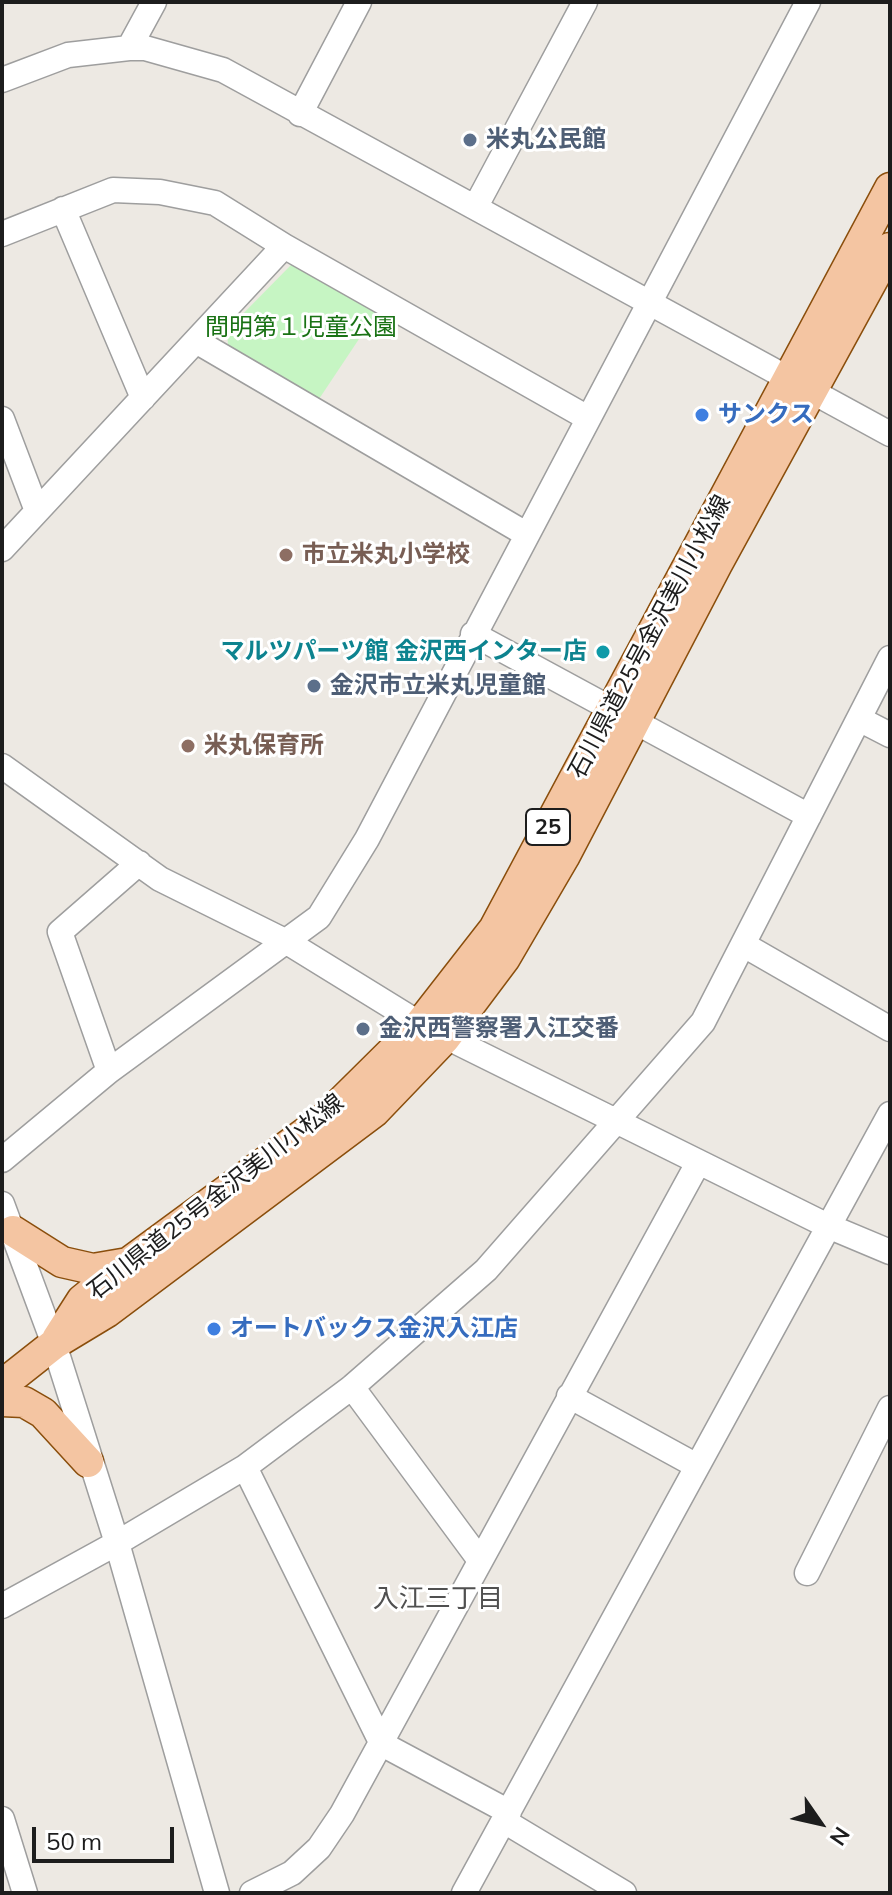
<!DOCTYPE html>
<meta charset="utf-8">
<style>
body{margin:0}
#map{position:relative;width:892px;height:1895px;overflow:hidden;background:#ede9e3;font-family:Mulish,sans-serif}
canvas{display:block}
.frame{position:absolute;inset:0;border:4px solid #1d1d1d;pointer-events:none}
.north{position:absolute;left:780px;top:1783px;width:80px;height:80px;-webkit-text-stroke:6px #fff;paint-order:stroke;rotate:124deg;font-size:22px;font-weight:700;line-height:32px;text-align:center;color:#1d1d1d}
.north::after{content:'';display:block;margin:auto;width:28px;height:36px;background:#1d1d1d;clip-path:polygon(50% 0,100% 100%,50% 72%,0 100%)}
.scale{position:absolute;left:32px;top:1827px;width:142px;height:36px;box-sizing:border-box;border:4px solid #1d1d1d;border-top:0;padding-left:10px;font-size:24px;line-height:28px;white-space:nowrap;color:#1d1d1d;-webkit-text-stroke:6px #fff;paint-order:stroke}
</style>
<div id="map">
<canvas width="892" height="1895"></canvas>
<div class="frame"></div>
<div class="north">N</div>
<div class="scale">50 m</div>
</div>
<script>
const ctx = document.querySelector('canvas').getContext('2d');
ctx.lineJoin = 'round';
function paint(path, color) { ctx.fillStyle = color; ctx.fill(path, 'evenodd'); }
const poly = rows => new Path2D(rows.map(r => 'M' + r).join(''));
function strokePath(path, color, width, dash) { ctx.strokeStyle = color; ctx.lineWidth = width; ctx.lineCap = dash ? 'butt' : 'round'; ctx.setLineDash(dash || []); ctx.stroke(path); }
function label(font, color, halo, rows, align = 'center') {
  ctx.font = font + ' Mulish,"Noto Sans JP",sans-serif'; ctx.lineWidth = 6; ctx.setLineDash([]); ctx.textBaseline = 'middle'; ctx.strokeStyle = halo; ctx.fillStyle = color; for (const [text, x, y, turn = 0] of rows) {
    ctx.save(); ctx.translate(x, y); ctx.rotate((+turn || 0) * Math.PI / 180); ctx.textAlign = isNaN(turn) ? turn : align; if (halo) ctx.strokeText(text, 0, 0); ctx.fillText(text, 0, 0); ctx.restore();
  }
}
const park = poly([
 [292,264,377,312,319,399,228,345,227,330]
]);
const minor = poly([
 [129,48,154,2],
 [2,80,68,55,129,48,145,48,223,70,890,434],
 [300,114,359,2],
 [476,206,585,2],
 [63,209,143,398],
 [2,234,113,190,160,192,215,203,284,246,586,417],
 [196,341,526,534],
 [2,419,37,511],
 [2,549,284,246],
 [473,634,809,816],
 [859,719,890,735],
 [2,766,160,879,287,942,420,1024,828,1226,890,1252],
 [744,945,890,1029],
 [109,1071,60,932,139,863],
 [2,1160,109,1071,319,917,367,839,808,2],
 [2,1204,54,1344,117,1543,217,1893],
 [352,1387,479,1559],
 [569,1396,697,1466],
 [245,1467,382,1744,509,1812],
 [807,1573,890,1408],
 [2,1606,117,1543,245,1467,352,1387,486,1270,703,1022,890,658],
 [2,1819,25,1893],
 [504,1821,624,1893],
 [252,1893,292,1873,319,1848,342,1814,698,1163],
 [464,1893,890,1114]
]);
const major = poly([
 [13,1231,62,1262,93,1269,128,1263],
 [57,1339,82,1300,128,1263,324,1119,420,1024,494,929,890,188],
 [2,1385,54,1344,107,1312,374,1112,445,1038,505,958,564,857,717,564,890,248],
 [2,1401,24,1402,43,1413,88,1462]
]);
const markers = [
 [470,140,8,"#5c6f8a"],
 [702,415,8,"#3f7fe0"],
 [286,555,8,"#8d6e63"],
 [603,652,8,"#0f9aa8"],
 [314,686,8,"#5c6f8a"],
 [188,746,8,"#8d6e63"],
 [363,1029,8,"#5c6f8a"],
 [214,1329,8,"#3f7fe0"]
];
const shields = [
 [548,827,44]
];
const shieldNames = [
 ["25",548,827]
];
const serviceNames = [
 ["米丸公民館",486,140],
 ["金沢市立米丸児童館",330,686],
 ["金沢西警察署入江交番",379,1029]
];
const parkNames = [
 ["間明第１児童公園",301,328]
];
const shopNames = [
 ["サンクス",718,415],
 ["オートバックス金沢入江店",230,1329]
];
const educationNames = [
 ["市立米丸小学校",302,555],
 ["米丸保育所",204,746]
];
const streetNames = [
 ["石川県道25号金沢美川小松線",650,637,-62],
 ["石川県道25号金沢美川小松線",216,1197,-38]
];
const cultureNames = [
 ["マルツパーツ館 金沢西インター店",587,652]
];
const neighbourhoodNames = [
 ["入江三丁目",438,1599]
];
paint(park, '#c6f5c3');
strokePath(minor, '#9e9e9e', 27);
strokePath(major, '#8a4e0c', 33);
strokePath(minor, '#fff', 24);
strokePath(major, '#f4c5a2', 30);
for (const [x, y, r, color] of markers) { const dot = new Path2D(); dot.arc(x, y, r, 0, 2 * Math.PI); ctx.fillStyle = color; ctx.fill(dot); strokePath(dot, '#fff', 3); }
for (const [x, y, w] of shields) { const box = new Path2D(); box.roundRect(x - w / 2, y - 18, w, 36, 6); ctx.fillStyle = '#fff'; ctx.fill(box); strokePath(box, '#1d1d1d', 2); }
label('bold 22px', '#1d1d1d', null, shieldNames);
label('bold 24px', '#4e5e75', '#fff', serviceNames, 'left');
label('24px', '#197214', '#fff', parkNames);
label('bold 24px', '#366cbe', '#fff', shopNames, 'left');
label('bold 24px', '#785e54', '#fff', educationNames, 'left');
label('24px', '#1d1d1d', '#fff', streetNames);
label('bold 24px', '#0d838f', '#fff', cultureNames, 'right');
label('26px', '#505050', '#fff', neighbourhoodNames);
</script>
